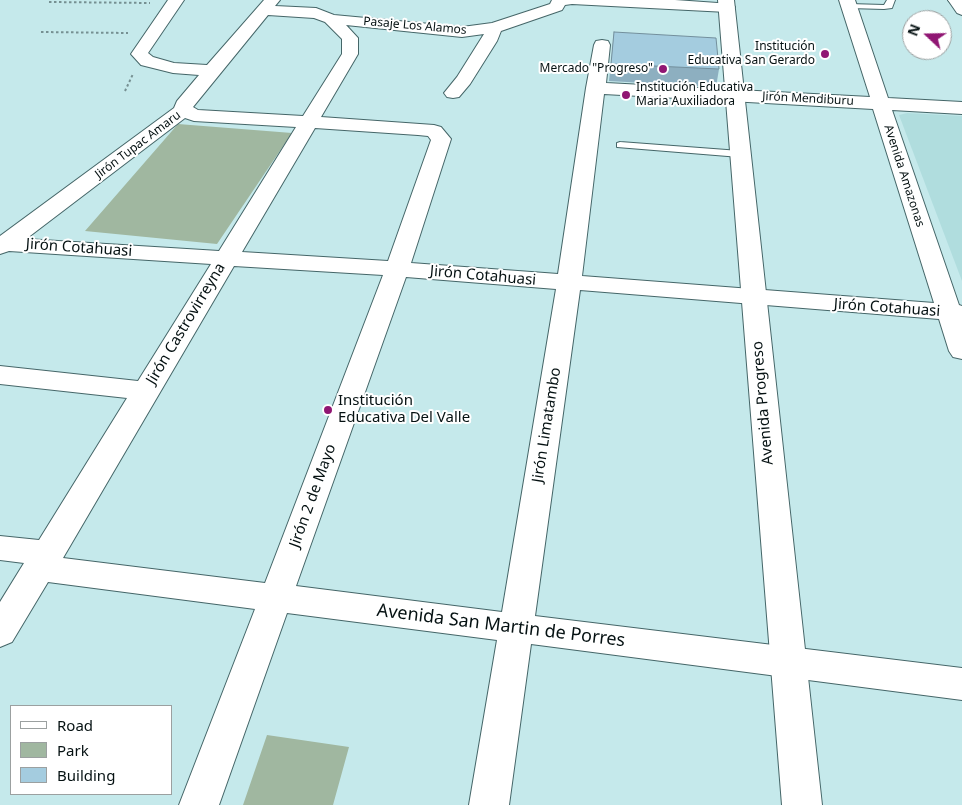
<!DOCTYPE html>
<meta charset="utf-8">
<style>
body{margin:0}
#map{position:relative;width:962px;height:805px;overflow:hidden;background:#c5e9eb;font-family:"Noto Sans",sans-serif}
canvas{display:block}
.legend{position:absolute;left:10px;top:705px;width:162px;height:90px;box-sizing:border-box;background:#fff;border:1px solid #9ba0a0;margin:0;padding:6px 9px;list-style:none;font-size:15px;color:#051112}
.legend li{display:flex;align-items:center;gap:10px;height:25px}
.legend b{width:25px;border:1px solid #9ba0a0}
.north{position:absolute;left:902px;top:10px;width:50px;height:50px;box-sizing:border-box;background:#fff;border:1px solid #9ba0a0;border-radius:50%;rotate:291deg;font-size:14px;font-weight:700;line-height:20px;text-align:center;color:#051112}
.north::after{content:'';display:block;margin:auto;width:18px;height:22px;background:#901673;clip-path:polygon(50% 0,100% 100%,50% 72%,0 100%)}
</style>
<div id="map">
<canvas width="962" height="805"></canvas>
<ul class="legend">
<li><b style="height:6px;background:#fff"></b>Road</li>
<li><b style="height:14px;background:#a0b7a0"></b>Park</li>
<li><b style="height:14px;background:#a4ccdf"></b>Building</li>
</ul>
<div class="north">N</div>
</div>
<script>
const ctx = document.querySelector('canvas').getContext('2d');
ctx.lineJoin = 'round';
function paint(path, color) { ctx.fillStyle = color; ctx.fill(path, 'evenodd'); }
const poly = rows => new Path2D(rows.map(r => 'M' + r).join(''));
function strokePath(path, color, width, dash) { ctx.strokeStyle = color; ctx.lineWidth = width; ctx.lineCap = dash ? 'butt' : 'round'; ctx.setLineDash(dash || []); ctx.stroke(path); }
function label(font, color, halo, rows, align = 'center') {
  ctx.font = font + ' "Noto Sans",sans-serif'; ctx.lineWidth = 4; ctx.setLineDash([]); ctx.textBaseline = 'middle'; ctx.strokeStyle = halo; ctx.fillStyle = color; for (const [text, x, y, turn = 0] of rows) {
    ctx.save(); ctx.translate(x, y); ctx.rotate((+turn || 0) * Math.PI / 180); ctx.textAlign = isNaN(turn) ? turn : align; if (halo) ctx.strokeText(text, 0, 0); ctx.fillText(text, 0, 0); ctx.restore();
  }
}
const built = poly([
 [907,113,962,116,962,281,899,115]
]);
const green = poly([
 [178,124,292,133,217,244,85,231],
 [267,735,349,747,333,805,243,805]
]);
const path = poly([
 [49,2,150,3],
 [41,32,128,33],
 [125,91,133,74]
]);
const lane = poly([
 [887,0,895,0,892,8,884,9,849,8,845,6,849,4,884,5,887,0],
 [620,142,740,151,745,154,740,157,617,147,617,143,620,142]
]);
const street = poly([
 [168,0,184,0,148,53,153,57,174,63,207,65,264,0,280,0,275,6,316,8,334,15,462,27,492,23,550,4,552,0,675,0,732,4,735,7,732,10,727,12,572,4,565,5,562,10,501,31,497,41,470,84,459,97,453,98,447,97,444,93,457,77,484,34,462,37,346,25,358,38,358,54,321,117,434,125,441,127,451,139,411,263,558,274,586,88,594,45,596,41,602,40,608,41,610,45,606,83,870,97,839,0,855,0,888,98,962,102,962,114,892,110,959,305,962,306,962,359,953,357,949,351,939,319,580,290,535,616,962,668,962,700,531,644,509,805,469,805,497,640,287,613,219,805,179,805,255,609,48,582,12,642,0,647,0,602,24,563,0,560,0,536,39,540,127,398,0,384,0,366,138,381,211,264,9,251,0,254,0,236,174,108,177,101,199,75,173,73,141,65,131,54,168,0],
 [268,15,314,18,325,22,342,39,342,54,303,116,198,110,193,107,268,15],
 [604,94,873,109,934,303,582,276,604,94],
 [185,118,194,121,296,127,219,251,26,239,185,118],
 [315,128,418,135,428,136,431,140,388,261,242,252,315,128],
 [234,266,383,275,265,583,63,558,234,266],
 [406,277,556,289,502,612,296,586,406,277],
 [948,0,962,0,962,15,957,13,948,0]
]);
const secondary = poly([
 [718,0,734,0,822,805,782,805,718,0],
 [948,0,962,0,962,5,951,3,948,0]
]);
const wall = poly([
 [614,32,719,69,716,87,609,81]
]);
const building = poly([
 [614,32,716,38,719,69,611,64,614,32]
]);
const markers = [
 [825,54,5,"#901673"],
 [663,69,5,"#901673"],
 [626,95,5,"#901673"],
 [328,410,5,"#901673"]
];
const farStreetnames = [
 ["Pasaje Los Alamos",415,26,5],
 ["Jirón Mendiburu",808,99,3],
 ["Jirón Tupac Amaru",138,145,-37],
 ["Avenida Amazonas",904,176,72]
];
const farPoinames = [
 ["Institución",815,47],
 ["Educativa San Gerardo",815,61],
 ["Mercado \"Progreso\"",653,69],
 ["Institución Educativa",636,88,"left"],
 ["Maria Auxiliadora",636,102,"left"]
];
const streetNames = [
 ["Jirón Cotahuasi",79,248,4],
 ["Jirón Cotahuasi",483,276,5],
 ["Jirón Cotahuasi",887,308,4],
 ["Jirón Castrovirreyna",186,324,-59],
 ["Avenida Progreso",763,403,-95],
 ["Jirón Limatambo",547,425,-81],
 ["Jirón 2 de Mayo",313,496,-70]
];
const poiNames = [
 ["Institución",338,401],
 ["Educativa Del Valle",338,418]
];
const nearStreetnames = [
 ["Avenida San Martin de Porres",501,626,7]
];
paint(built, '#b0ddde');
paint(green, '#a0b7a0');
strokePath(lane, '#456668', 2);
strokePath(street, '#456668', 2);
strokePath(secondary, '#456668', 2);
strokePath(path, '#769092', 2, [2.5, 2.5]);
paint(lane, '#fff');
paint(street, '#fff');
paint(secondary, '#fff');
paint(wall, '#8dafc0');
paint(building, '#a4ccdf');
strokePath(building, '#738f9c', 1);
for (const [x, y, r, color] of markers) { const dot = new Path2D(); dot.arc(x, y, r, 0, 2 * Math.PI); ctx.fillStyle = color; ctx.fill(dot); strokePath(dot, '#fff', 2); }
label('12px', '#051112', '#fff', farStreetnames);
label('12px', '#051112', '#fff', farPoinames, 'right');
label('15px', '#051112', '#fff', streetNames);
label('15px', '#051112', '#fff', poiNames, 'left');
label('18px', '#051112', '#fff', nearStreetnames);
</script>
